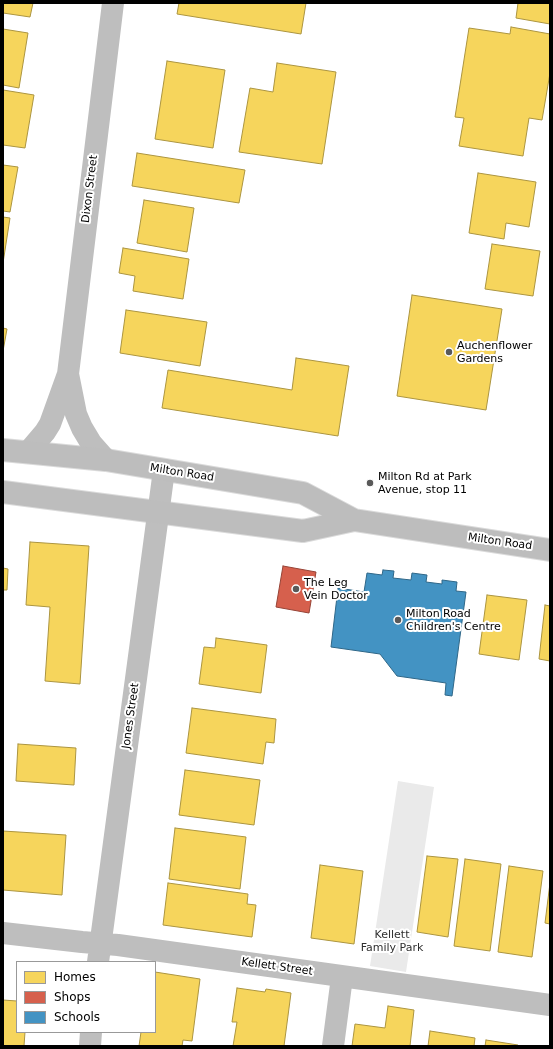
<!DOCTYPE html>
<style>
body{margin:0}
#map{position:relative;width:553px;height:1049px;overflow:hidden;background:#fff;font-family:"DejaVu Sans",sans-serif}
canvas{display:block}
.frame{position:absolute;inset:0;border:4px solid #000;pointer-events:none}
.legend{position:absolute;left:16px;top:961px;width:140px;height:72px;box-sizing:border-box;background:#fff;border:1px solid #999;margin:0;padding:5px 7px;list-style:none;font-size:12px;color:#000}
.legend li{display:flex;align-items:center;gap:8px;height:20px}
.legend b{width:20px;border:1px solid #999}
</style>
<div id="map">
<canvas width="553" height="1049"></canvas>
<div class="frame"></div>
<ul class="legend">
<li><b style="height:11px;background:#f6d55c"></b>Homes</li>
<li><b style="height:11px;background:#d6604d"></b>Shops</li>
<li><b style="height:11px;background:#4393c3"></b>Schools</li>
</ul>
</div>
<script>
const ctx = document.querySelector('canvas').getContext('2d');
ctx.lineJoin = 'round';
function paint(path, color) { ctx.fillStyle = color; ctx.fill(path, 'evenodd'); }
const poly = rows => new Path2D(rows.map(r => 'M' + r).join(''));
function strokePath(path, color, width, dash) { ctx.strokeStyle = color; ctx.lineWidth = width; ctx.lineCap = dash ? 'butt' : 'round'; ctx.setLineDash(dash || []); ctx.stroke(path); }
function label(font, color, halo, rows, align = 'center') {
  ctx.font = font + ' "DejaVu Sans",sans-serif'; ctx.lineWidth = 4; ctx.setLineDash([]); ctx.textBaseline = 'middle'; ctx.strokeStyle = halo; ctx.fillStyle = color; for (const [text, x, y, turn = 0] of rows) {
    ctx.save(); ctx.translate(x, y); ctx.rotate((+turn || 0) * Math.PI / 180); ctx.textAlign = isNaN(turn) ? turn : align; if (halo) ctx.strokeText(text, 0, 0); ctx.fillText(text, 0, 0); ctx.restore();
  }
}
const green = poly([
 [398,781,434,787,406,972,370,966]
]);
const homes = poly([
 [3,3,33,3,30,17,3,13,3,3],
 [179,3,306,3,301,34,177,14,179,3],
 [518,3,550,3,550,24,516,18,518,3],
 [511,27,550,34,550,73,542,120,529,118,523,156,459,146,464,118,455,117,469,28,510,34,511,27],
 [3,29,28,33,19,88,3,85,3,29],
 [167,61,225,70,213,148,155,139,167,61],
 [277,63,336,72,322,164,239,152,250,88,273,92,277,63],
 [3,90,34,95,25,148,3,145,3,90],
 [137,153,245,170,239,203,132,186,137,153],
 [3,165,18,167,10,212,3,211,3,165],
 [478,173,536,182,529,227,506,223,504,239,469,233,478,173],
 [144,200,194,208,187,252,137,243,144,200],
 [3,217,10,218,3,263,3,217],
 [492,244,540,251,533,296,485,289,492,244],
 [123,248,189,259,183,299,133,291,135,276,119,273,123,248],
 [412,295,502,309,486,410,397,396,412,295],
 [126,310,207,322,200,366,120,353,126,310],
 [3,328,7,329,3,351,3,328],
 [296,358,349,366,338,436,162,408,168,370,292,390,296,358],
 [30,542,89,546,80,684,45,681,50,607,26,605,30,542],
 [3,568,8,569,7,590,3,590,3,568],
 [487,595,527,600,519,660,479,654,487,595],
 [545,605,550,606,550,661,539,659,545,605],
 [216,638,267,645,261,693,199,684,204,647,215,648,216,638],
 [192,708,276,719,274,743,266,742,263,764,186,753,192,708],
 [18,744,76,748,74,785,16,781,18,744],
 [185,770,260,780,254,825,179,815,185,770],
 [175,828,246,837,240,889,169,879,175,828],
 [3,831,66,835,62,895,3,890,3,831],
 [427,856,458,859,448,937,417,932,427,856],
 [465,859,501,864,490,951,454,946,465,859],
 [320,865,363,871,354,944,311,938,320,865],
 [509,866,543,871,532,957,498,952,509,866],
 [168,883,248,894,247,904,256,905,252,937,163,925,168,883],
 [550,883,550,924,545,923,550,883],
 [155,972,200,979,192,1041,183,1040,182,1046,139,1046,141,1032,155,1032,155,972],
 [237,988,265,992,266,989,291,993,284,1046,233,1046,237,1022,232,1022,237,988],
 [3,1000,17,1001,17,1032,25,1032,24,1046,3,1046,3,1000],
 [388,1006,414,1010,410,1046,352,1046,355,1024,385,1028,388,1006],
 [430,1031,475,1038,474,1046,428,1046,430,1031],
 [486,1040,518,1045,517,1046,485,1046,486,1040]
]);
const shops = poly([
 [283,566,316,572,309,613,276,607,283,566]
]);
const schools = poly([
 [383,570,394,571,393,578,411,580,412,573,427,575,426,582,442,584,442,580,457,582,456,591,466,592,452,696,445,695,446,683,397,676,380,654,331,647,338,588,364,592,367,573,382,575,383,570]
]);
const street = poly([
 [68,374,76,414,82,428,91,443,106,460],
 [28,452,45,432,50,424,68,374,113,3],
 [3,933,82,942,118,945,550,1005],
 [98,962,164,470],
 [90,1046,91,1032],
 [333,1046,342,977]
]);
const primary = poly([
 [3,450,106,460,303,493,354,520,550,550],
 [3,492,303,531,354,520]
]);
const markers = [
 [449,352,4,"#595959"],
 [370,483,4,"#595959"],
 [296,589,4,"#595959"],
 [398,620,4,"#595959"]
];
const streetNames = [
 ["Dixon Street",90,189,-83],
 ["Milton Road",182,473,9],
 ["Milton Road",500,542,8],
 ["Jones Street",131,716,-82],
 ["Kellett Street",277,967,8]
];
const poiNames = [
 ["Auchenflower",457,346],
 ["Gardens",457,359],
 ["Milton Rd at Park",378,477],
 ["Avenue, stop 11",378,490],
 ["The Leg",304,583],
 ["Vein Doctor",304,596],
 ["Milton Road",406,614],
 ["Children's Centre",406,627]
];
const parkNames = [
 ["Kellett",392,935],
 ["Family Park",392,948]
];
paint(green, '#eaeaea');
paint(homes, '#f6d55c');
strokePath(homes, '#ac9540', 1);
paint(shops, '#d6604d');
strokePath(shops, '#964336', 1);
paint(schools, '#4393c3');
strokePath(schools, '#2f6788', 1);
strokePath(primary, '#dbdbdb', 24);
strokePath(street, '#bebebe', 22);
strokePath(primary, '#bdbdbd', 22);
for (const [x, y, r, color] of markers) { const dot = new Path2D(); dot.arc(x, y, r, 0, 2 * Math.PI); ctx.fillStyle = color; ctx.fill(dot); strokePath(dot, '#fff', 1.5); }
label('11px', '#000', '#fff', streetNames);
label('11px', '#000', '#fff', poiNames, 'left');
label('11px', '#2f2f2f', '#fff', parkNames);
</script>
